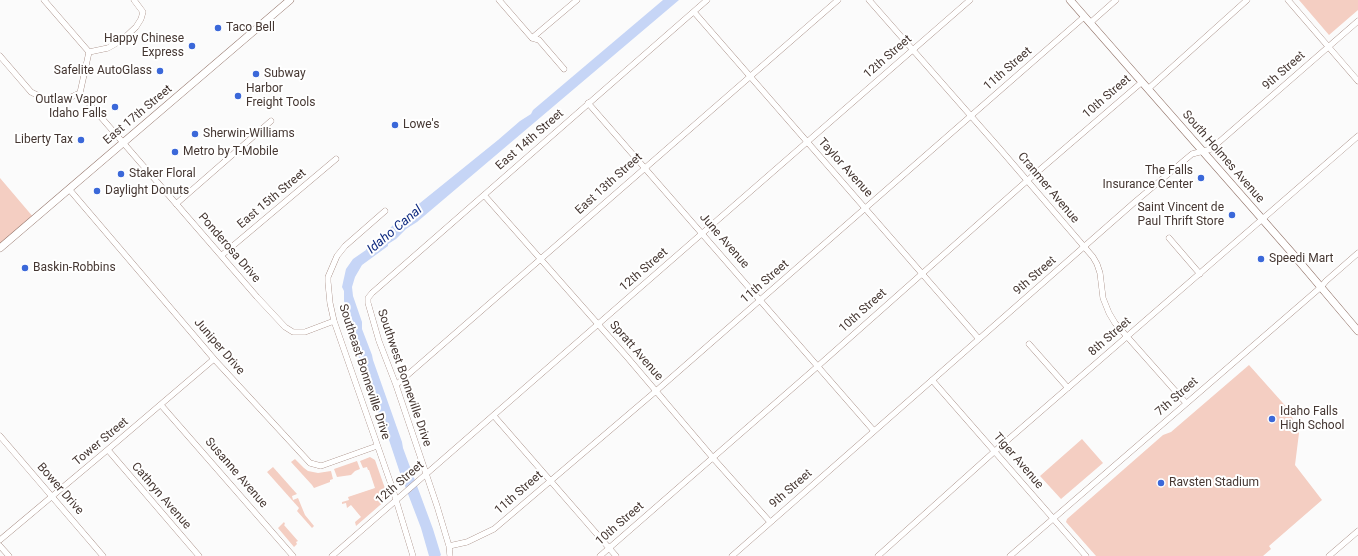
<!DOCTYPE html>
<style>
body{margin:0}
canvas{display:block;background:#fbfbfb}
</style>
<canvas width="1358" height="556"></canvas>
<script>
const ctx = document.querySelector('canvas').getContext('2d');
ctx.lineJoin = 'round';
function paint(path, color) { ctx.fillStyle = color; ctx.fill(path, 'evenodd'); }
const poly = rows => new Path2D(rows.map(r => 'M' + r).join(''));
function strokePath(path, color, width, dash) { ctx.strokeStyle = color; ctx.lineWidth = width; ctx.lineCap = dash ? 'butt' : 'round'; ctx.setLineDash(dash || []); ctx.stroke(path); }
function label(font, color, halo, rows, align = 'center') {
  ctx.font = font + ' Roboto,sans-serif'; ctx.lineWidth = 4; ctx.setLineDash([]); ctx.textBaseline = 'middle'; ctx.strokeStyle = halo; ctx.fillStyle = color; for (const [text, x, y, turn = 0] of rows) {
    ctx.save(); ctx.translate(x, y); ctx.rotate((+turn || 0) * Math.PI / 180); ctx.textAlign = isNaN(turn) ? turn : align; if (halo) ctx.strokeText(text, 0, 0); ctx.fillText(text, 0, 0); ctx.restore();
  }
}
const green = poly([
 [1299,0,1358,0,1358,10,1329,35],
 [0,178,34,218,0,248],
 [1249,365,1290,411,1294,423,1292,424,1299,433,1295,465,1322,500,1269,546,1271,549,1263,556,1096,556,1066,522,1067,519,1163,435,1171,432],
 [1082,439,1103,463,1061,499,1040,476],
 [370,457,375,460,388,497,387,499,356,526,355,522,361,517,351,505,347,508,346,503,342,504,342,502,349,500,348,497,375,488,369,470,368,470,367,467,363,468,360,461],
 [295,459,304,468,308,471,318,473,331,471,333,479,330,480,330,482,314,488,312,485,291,462],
 [357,461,360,469,355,471,351,475,337,477,334,469],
 [273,467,297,494,292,496,293,500,298,498,305,515,314,526,312,528,297,511,299,508,267,472],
 [284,522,285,524,284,525,298,541,296,542,297,544,294,547,278,528]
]);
const water = poly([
 [663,0,679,0,417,222,406,229,396,239,388,244,388,246,362,265,355,277,352,287,353,296,362,322,362,329,372,355,373,360,402,442,403,448,433,529,441,555,440,556,429,556,421,528,400,473,384,425,380,418,373,395,368,381,363,366,364,364,362,360,359,358,357,350,356,343,349,323,344,301,344,291,342,287,346,269,353,259,366,250,368,246,377,242,394,224,498,140,520,121,531,114,533,110]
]);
const minor = poly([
 [44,0,89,52],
 [499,0,532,38,539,40,564,69],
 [869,0,1000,149,1093,257,1097,264,1100,273,1103,298,1109,313,1115,323,1186,403],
 [1288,0,1358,81],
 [694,12,979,339],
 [1090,23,1116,0],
 [532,38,577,0],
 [0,56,31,92,43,98,52,100,64,99,69,98,80,93],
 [1148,89,1247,0],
 [80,93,257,297,285,327,293,332,305,332,334,321],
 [80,93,89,52,108,48,122,40,136,27,141,19,143,12,134,0],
 [588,103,874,431],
 [69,189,214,359,310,463,321,466,377,446],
 [484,195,627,357,713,458,770,522],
 [176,204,271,121],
 [385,211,345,246,337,256,328,277,328,282,330,303,334,321,393,490,413,556],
 [1169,238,1200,274],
 [222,255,336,159],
 [1029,344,1068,388],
 [932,380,1086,556],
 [396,385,838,0],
 [161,405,293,556],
 [494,416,616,556],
 [0,436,103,556],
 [108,450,199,556],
 [0,540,112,446,214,359],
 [0,546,9,556],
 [449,546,467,542,494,529,656,391,1084,17],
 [332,556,970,0],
 [450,556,449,546,437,506,396,385,379,341,368,303,368,298,372,293,707,0],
 [600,556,818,366,1021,186,1142,82],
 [732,556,1136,201,1192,154,1211,149,1358,21],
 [878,556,995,451,1358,136],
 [1010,556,1321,287,1326,281,1358,253],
 [1329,556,1358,531]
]);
const major = poly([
 [1070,0,1292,253,1358,331],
 [0,248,290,0]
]);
const markers = [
 [218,28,4,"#3b68d9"],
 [192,46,4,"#3b68d9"],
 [160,71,4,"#3b68d9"],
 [256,74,4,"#3b68d9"],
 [238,96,4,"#3b68d9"],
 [115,107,4,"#3b68d9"],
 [395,125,4,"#3b68d9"],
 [195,134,4,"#3b68d9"],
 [81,140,4,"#3b68d9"],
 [175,152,4,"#3b68d9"],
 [121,174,4,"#3b68d9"],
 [1201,178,4,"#3b68d9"],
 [97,191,4,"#3b68d9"],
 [1232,215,4,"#3b68d9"],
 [1261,259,4,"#3b68d9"],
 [25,268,4,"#3b68d9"],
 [1272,419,4,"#3b68d9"],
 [1161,483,4,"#3b68d9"]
];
const poiNames = [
 ["Taco Bell",226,28],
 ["Happy Chinese",184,39,"right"],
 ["Express",184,53,"right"],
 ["Safelite AutoGlass",152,71,"right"],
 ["Subway",264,74],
 ["Harbor",246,89],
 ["Freight Tools",246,103],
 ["Outlaw Vapor",107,100,"right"],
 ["Idaho Falls",107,114,"right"],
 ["Lowe's",403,125],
 ["Sherwin-Williams",203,134],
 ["Liberty Tax",73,140,"right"],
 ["Metro by T-Mobile",183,152],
 ["The Falls",1193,171,"right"],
 ["Insurance Center",1193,185,"right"],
 ["Staker Floral",129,174],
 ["Daylight Donuts",105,191],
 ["Saint Vincent de",1224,208,"right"],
 ["Paul Thrift Store",1224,222,"right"],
 ["Speedi Mart",1269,259],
 ["Baskin-Robbins",33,268],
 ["Idaho Falls",1280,412],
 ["High School",1280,426],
 ["Ravsten Stadium",1169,483]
];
const streetNames = [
 ["12th Street",888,57,-41],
 ["11th Street",1008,69,-41],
 ["9th Street",1284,71,-41],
 ["10th Street",1107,97,-41],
 ["East 17th Street",138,115,-40],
 ["East 14th Street",530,140,-41],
 ["South Holmes Avenue",1223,157,49],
 ["Taylor Avenue",845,168,48],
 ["East 13th Street",609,184,-42],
 ["Cranmer Avenue",1048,188,50],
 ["East 15th Street",272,199,-40],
 ["June Avenue",724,241,49],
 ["Ponderosa Drive",229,248,49],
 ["12th Street",644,270,-41],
 ["9th Street",1035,276,-41],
 ["11th Street",765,282,-41],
 ["10th Street",863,311,-42],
 ["8th Street",1110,337,-41],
 ["Juniper Drive",219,347,49],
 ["Spratt Avenue",636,351,49],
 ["Southeast Bonneville Drive",364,372,72],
 ["Southwest Bonneville Drive",404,378,71],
 ["7th Street",1177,397,-41],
 ["Tower Street",101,442,-40],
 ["Tiger Avenue",1018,461,49],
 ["Susanne Avenue",236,473,49],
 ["12th Street",400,483,-41],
 ["Bower Drive",60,489,49],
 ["9th Street",791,489,-41],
 ["11th Street",519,493,-41],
 ["Cathryn Avenue",161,496,49],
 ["10th Street",620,524,-41]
];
const waterNames = [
 ["Idaho Canal",395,230,-40]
];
paint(green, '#f4cec2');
paint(water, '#c6d5f6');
strokePath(minor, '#917166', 6);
strokePath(major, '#917166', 8);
strokePath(minor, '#fff', 5.5);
strokePath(major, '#fff', 7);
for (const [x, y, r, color] of markers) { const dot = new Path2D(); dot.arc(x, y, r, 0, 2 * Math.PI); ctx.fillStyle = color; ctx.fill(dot); strokePath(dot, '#fff', 1.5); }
label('12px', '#453732', '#fff', poiNames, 'left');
label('12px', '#453732', '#fff', streetNames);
label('italic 13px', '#0c287f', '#fff', waterNames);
</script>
